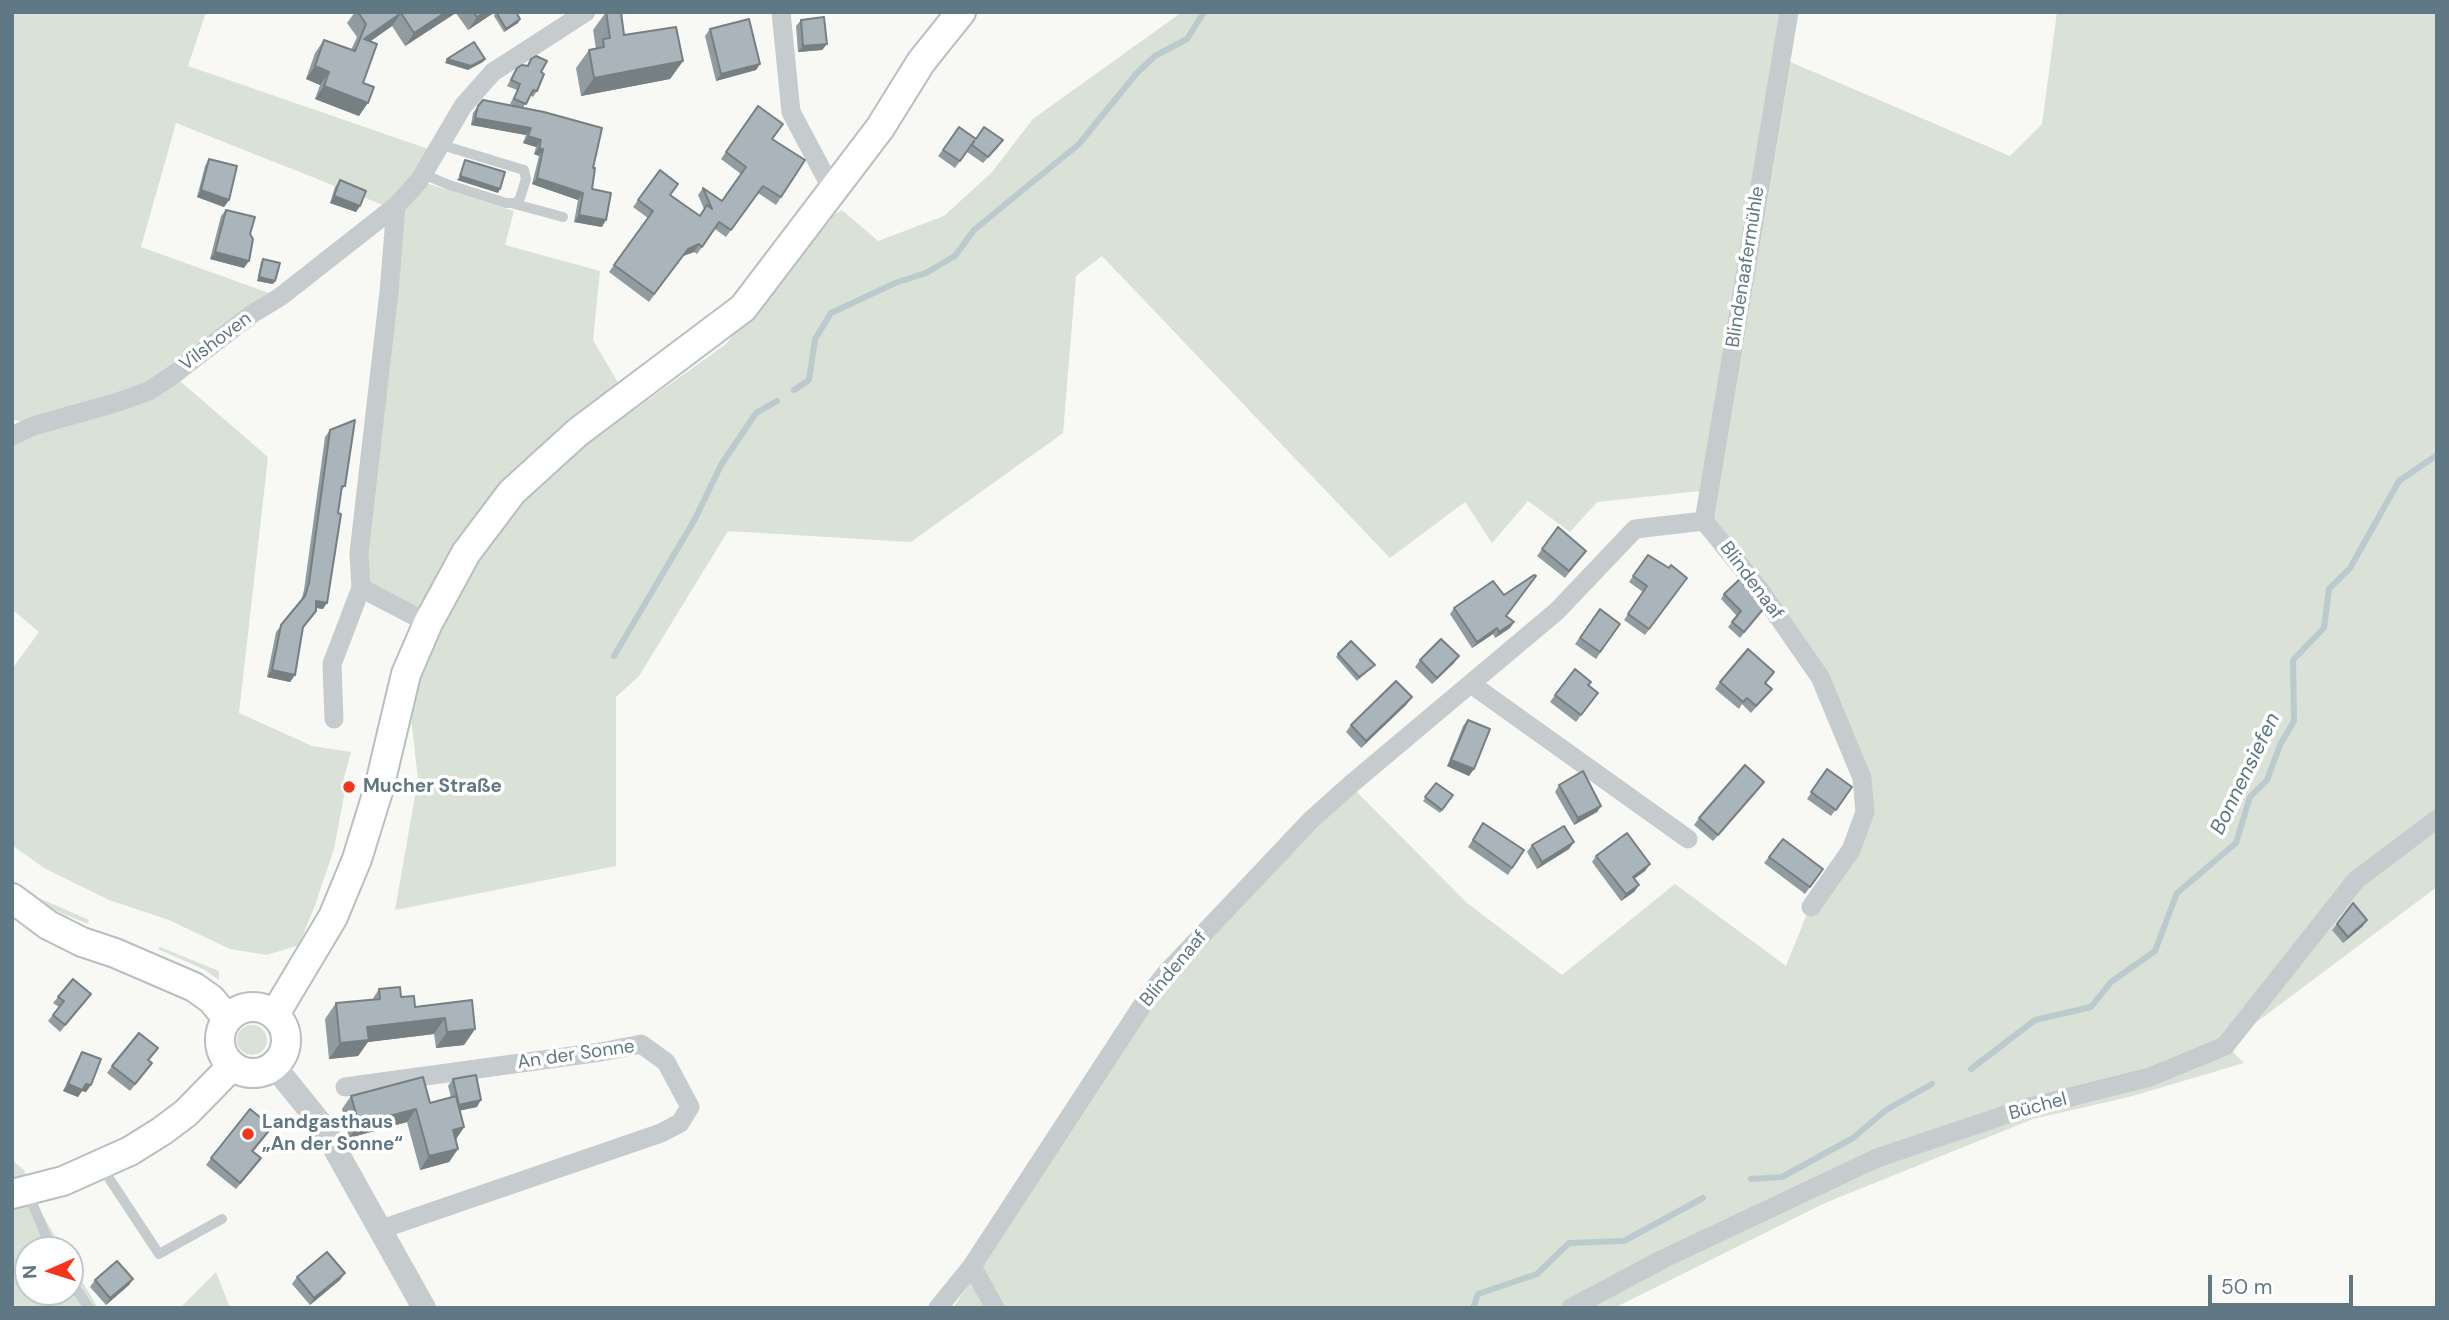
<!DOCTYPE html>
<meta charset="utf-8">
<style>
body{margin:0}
#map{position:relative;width:2449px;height:1320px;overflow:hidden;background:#f8f8f5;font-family:"DM Sans",sans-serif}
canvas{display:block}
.frame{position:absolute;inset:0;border:14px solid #607883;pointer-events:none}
.north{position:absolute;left:14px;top:1236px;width:70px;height:70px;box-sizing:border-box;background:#fff;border:2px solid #bfc9cd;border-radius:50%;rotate:267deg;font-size:19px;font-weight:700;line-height:28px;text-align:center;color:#607883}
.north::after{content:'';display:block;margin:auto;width:24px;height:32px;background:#f2351b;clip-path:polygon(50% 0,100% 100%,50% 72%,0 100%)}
.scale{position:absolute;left:2208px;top:1275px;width:145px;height:32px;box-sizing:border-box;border:4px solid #607883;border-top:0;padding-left:9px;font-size:21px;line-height:24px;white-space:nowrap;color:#607883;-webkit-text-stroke:5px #fff;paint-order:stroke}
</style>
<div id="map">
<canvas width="2449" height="1320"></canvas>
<div class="frame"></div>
<div class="north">N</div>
<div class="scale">50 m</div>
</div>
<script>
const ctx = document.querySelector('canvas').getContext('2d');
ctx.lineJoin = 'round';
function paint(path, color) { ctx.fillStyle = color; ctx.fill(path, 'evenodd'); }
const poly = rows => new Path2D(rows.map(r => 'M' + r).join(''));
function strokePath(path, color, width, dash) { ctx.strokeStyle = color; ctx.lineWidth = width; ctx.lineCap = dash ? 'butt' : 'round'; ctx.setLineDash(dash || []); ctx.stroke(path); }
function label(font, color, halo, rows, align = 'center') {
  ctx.font = font + ' "DM Sans",sans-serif'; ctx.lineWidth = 7; ctx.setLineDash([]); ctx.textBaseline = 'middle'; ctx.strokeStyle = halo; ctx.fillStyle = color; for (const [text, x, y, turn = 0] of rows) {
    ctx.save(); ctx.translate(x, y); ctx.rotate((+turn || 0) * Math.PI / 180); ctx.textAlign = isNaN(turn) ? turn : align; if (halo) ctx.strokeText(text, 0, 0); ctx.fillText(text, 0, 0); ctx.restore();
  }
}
const green = poly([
 [12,12,206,12,188,66,437,152,393,209,176,123,141,247,280,297,173,375,268,457,239,713,312,746,351,752,343,781,344,796,334,849,314,908,299,945,267,955,230,949,169,920,109,900,44,868,12,845,12,669,39,632,12,609,12,436,32,425,12,419],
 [1182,12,1789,12,1781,58,2010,156,2042,124,2057,12,2437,12,2437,887,2226,1045,2244,1063,2129,1097,2033,1119,1825,1203,1614,1308,1004,1308,982,1267,1135,1015,1350,785,1467,903,1562,975,1675,884,1786,966,1808,911,1865,812,1820,677,1704,521,1709,490,1597,502,1570,532,1528,501,1492,543,1465,502,1390,558,1102,256,1076,276,1063,433,911,542,728,531,639,676,616,697,616,866,395,910,418,779,406,674,428,623,361,588,396,206,419,181,514,211,505,245,600,271,593,340,634,410,726,344,823,221,842,210,878,241,944,216,992,172,1033,119],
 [12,880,41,899,89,920,88,924,39,904,12,885],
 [160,947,219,971,219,980,205,970,158,949],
 '237 1040a15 15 0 1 1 30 0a15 15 0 1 1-30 0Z',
 [12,1160,24,1170,35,1202,63,1250,28,1250,28,1292,70,1292,70,1261,98,1308,12,1308],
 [216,1272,230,1308,180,1308],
 [975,1275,991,1308,953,1308]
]);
const stream = poly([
 [794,390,809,380,815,339,831,313,895,283,926,273,955,256,974,230,1079,144,1136,74,1155,56,1187,39,1204,12],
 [614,656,695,519,721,465,756,413,777,401],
 [1971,1069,2035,1020,2091,1007,2111,982,2155,951,2177,893,2236,843,2250,797,2267,780,2280,745,2294,721,2293,660,2324,628,2329,589,2350,568,2399,481,2437,455],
 [1751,1179,1782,1177,1853,1138,1886,1110,1932,1084],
 [1473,1308,1478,1294,1537,1274,1569,1243,1624,1241,1703,1198]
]);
const service = poly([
 [423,174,449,185,506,203,516,203,520,198,526,179,524,170,442,145],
 [511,203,563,217],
 [101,1166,159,1254,222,1219],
 [27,1191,52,1250],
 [70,1280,89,1308]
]);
const minor = poly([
 [781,12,791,112,833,191],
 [396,206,389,292,359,553,361,588,428,623],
 [12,436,33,426,115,403,149,391,173,375,252,314,280,297,396,206,419,181,463,106,493,72,586,12],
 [1704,521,1789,12],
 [1704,521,1759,589,1820,677,1862,778,1865,812,1851,850,1811,907],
 [1471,684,1688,839],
 [334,719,332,664,361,588],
 [345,1087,601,1052,641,1044,666,1062,690,1107,680,1123,661,1133,379,1230],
 [972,1266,995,1308],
 [938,1308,972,1266,1151,992,1168,971,1311,820,1350,785,1557,611,1635,529,1704,521],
 [1571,1308,1663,1259,1877,1158,2026,1108,2150,1077,2225,1046,2356,880,2437,819]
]);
const tertiary = poly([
 [275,1067,321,1124,424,1308]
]);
const secondary = poly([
 [12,898,48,925,82,942,115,953,194,987,211,999,227,1018],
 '220 1040a33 33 0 1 1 66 0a33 33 0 1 1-66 0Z',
 [275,1014,333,917,357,859,379,788,406,674,428,623,466,553,512,492,578,432,743,308,880,128,921,62,961,12],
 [12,1194,63,1181,130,1151,162,1131,186,1113,232,1066]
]);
const wall = poly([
 [355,12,495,12,468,30,456,13,405,46,392,26,371,41,363,83,359,116,315,99,320,85,306,79,315,53,324,40,351,50,357,37,347,23],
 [496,12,520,19,518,23,504,32,494,16],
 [606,12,624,35,683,61,670,79,581,96,576,68,589,50,596,49,593,30],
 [801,20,827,44,822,50,798,52,796,26],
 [710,29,760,64,756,70,716,81,705,36],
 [531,59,541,72,537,91,533,97,530,95,523,108,593,168,592,189,602,227,574,222,578,200,532,184,539,156,534,154,536,147,523,143,526,135,471,125,473,113,478,106,514,106,510,104,517,90,507,86,517,68,527,66],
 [758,106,772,139,805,160,776,205,758,193,726,237,715,229,697,254,694,252,683,256,649,302,609,272,648,218,633,207,660,170,671,195,699,216,704,209,698,195,703,188,722,201,741,174,721,159],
 [959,127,976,138,998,147,983,163,967,152,970,148,955,168,938,156],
 [209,159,229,200,224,207,197,197,205,166],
 [340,180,360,206,356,212,330,203,335,187],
 [226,210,250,234,244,268,210,259,221,216],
 [263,259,275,281,273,284,257,281,261,262],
 [330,430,345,486,341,491,323,609,316,608,312,617,303,628,295,675,290,682,267,677,276,632,301,601,304,590,325,437],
 [1558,527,1586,551,1565,578,1537,556],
 [1648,555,1669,568,1687,578,1645,635,1624,620,1643,592,1629,582],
 [1724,594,1764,608,1740,638,1728,627,1737,616,1721,599],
 [1454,608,1506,616,1514,622,1510,628,1495,638,1493,634,1472,648,1450,614],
 [1600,609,1620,624,1596,659,1575,644],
 [1338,654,1375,665,1372,668,1357,681,1336,657],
 [1459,656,1454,663,1432,684,1415,667,1420,660],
 [1720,682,1766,683,1772,689,1751,713,1742,704,1739,709,1715,689],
 [1588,685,1598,693,1576,722,1550,702,1555,695],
 [1407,704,1361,748,1346,732,1351,725],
 [1468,720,1469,776,1447,766,1463,726],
 [1827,769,1852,787,1831,816,1807,799],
 [1764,782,1713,841,1694,825,1699,818],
 [1436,783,1453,795,1440,813,1423,801],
 [1559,785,1601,806,1597,812,1574,825,1555,792],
 [1483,823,1524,850,1508,875,1468,847],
 [1783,839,1823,869,1805,894,1764,863],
 [1574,842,1569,849,1537,869,1527,852,1532,845],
 [1596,856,1650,864,1645,871,1634,879,1639,885,1634,892,1621,901,1592,862],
 [2337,924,2363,926,2343,943,2332,930],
 [379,989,401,997,415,1007,475,1029,464,1045,436,1048,434,1034,368,1042,358,1056,329,1059,325,1019,336,1003,372,1000],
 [58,997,86,1000,60,1032,48,1021,59,1007,53,1003],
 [82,1052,91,1085,86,1092,82,1091,78,1097,63,1091,78,1059],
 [149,1061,147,1070,130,1091,107,1073,112,1066],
 [453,1079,477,1107,460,1110,464,1127,456,1139,458,1149,449,1162,420,1170,407,1122,349,1138,342,1109,351,1096,430,1103,451,1097,448,1086],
 [267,1134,253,1152,256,1165,236,1189,206,1165,211,1158],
 [345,1273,340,1280,310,1305,292,1284,297,1277],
 [133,1279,129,1285,106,1305,90,1287,95,1280]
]);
const shadedWall = poly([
 [446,12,457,12,405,46,414,33],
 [485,12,495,12,468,30,477,17],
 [401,13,392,26,355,52,364,39],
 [520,19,518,23,504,32,506,29],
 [827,44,822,50,798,52,803,46],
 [447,59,485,59,483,62,468,70,445,63],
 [683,61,670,79,581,96,594,78],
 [760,64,756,70,716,81,721,74],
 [315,66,329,72,320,85,306,79],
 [324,86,368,103,359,116,315,99],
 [475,118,531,128,526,135,471,125],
 [528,136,541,140,536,147,523,143],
 [539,148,543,149,539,156,534,154],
 [460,176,500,189,498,193,457,180],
 [537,178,583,193,578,200,532,184],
 [201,190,229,200,224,207,197,197],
 [334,196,360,206,356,212,330,203],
 [579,215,606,220,602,227,574,222],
 [699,244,694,252,683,256,649,302,688,249],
 [215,252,249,261,244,268,210,259],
 [259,277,275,281,273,284,257,281],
 [316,601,327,603,323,609,311,607],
 [1514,622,1510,628,1495,638,1499,632],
 [1497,628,1493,634,1472,648,1477,642],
 [1459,656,1454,663,1432,684,1437,678],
 [272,670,295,675,290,682,267,677],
 [1412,697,1407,704,1361,748,1366,741],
 [1451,760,1474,769,1469,776,1447,766],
 [1764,782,1759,789,1713,841,1718,835],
 [1601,806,1597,812,1574,825,1578,818],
 [1574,842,1569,849,1537,869,1542,862],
 [1650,864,1645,871,1628,883,1633,877],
 [1639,885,1634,892,1621,901,1626,894],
 [2367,920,2363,926,2343,943,2348,937],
 [445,1018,434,1034,368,1042,358,1056,329,1059,340,1043,367,1027],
 [475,1029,464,1045,436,1048,447,1032],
 [68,1084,86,1084,91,1085,86,1092,82,1091,78,1097,63,1091],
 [481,1100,477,1107,454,1112,459,1105],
 [416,1109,407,1122,349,1138,359,1124],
 [464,1127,455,1141,453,1130],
 [458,1149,449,1162,420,1170,429,1156],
 [345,1273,340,1280,310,1305,314,1298],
 [133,1279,129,1285,106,1305,110,1298]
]);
const building = poly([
 [358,12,446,12,414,33,401,13,364,39,377,44,363,83,374,87,368,103,324,86,329,72,315,66,324,40,355,51,366,24,358,12],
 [473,12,485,12,477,17,473,12],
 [496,12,516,12,520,19,506,29,496,12],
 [606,12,621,12,624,35,676,27,683,61,594,78,589,50,604,47,603,39,610,38,606,12],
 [824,17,827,44,803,46,801,20,824,17],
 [749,19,760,64,721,74,710,29,749,19],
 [474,42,485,59,471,66,447,59,474,42],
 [536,56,547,61,541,72,544,74,537,91,533,90,526,104,514,99,520,84,511,80,517,68,522,65,528,66,531,59,536,56],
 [483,100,544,112,602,128,593,168,595,168,592,189,611,193,606,220,579,215,583,193,537,178,543,149,539,148,541,140,528,136,531,128,475,118,478,106,483,100],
 [758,106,783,124,772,139,805,160,781,197,763,186,731,230,719,222,702,247,699,244,688,249,654,294,614,265,653,211,638,200,660,170,678,184,670,195,700,216,707,205,712,209,703,188,722,201,746,167,726,152,758,106],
 [959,127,976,139,984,127,1003,140,988,157,972,145,974,141,960,161,943,150,959,127],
 [209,159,237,166,229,200,201,190,209,159],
 [465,160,505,172,500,189,460,176,465,160],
 [340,180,366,191,360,206,334,196,340,180],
 [226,210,255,217,250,234,253,239,249,261,215,252,226,210],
 [263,259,280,263,275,281,259,277,263,259],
 [355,420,345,486,342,486,338,513,341,514,327,603,316,601,316,611,303,627,295,675,272,670,281,625,305,596,309,583,330,430,355,420],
 [1558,527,1586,551,1569,571,1542,549,1558,527],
 [1648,555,1669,568,1671,565,1687,578,1649,629,1628,614,1647,586,1633,576,1648,555],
 [1534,575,1536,576,1506,616,1514,622,1499,632,1497,628,1477,642,1454,608,1493,581,1504,595,1534,575],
 [1740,579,1764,608,1744,632,1732,622,1741,611,1724,594,1740,579],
 [1600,609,1620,624,1600,652,1580,638,1600,609],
 [1441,639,1459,656,1437,678,1420,660,1441,639],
 [1351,641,1375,665,1359,677,1338,654,1351,641],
 [1748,649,1774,672,1765,683,1772,689,1756,706,1747,698,1743,702,1720,682,1748,649],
 [1575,669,1591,682,1588,685,1598,693,1581,715,1555,695,1575,669],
 [1396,681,1412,697,1366,741,1351,725,1396,681],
 [1468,720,1490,729,1474,769,1451,760,1468,720],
 [1745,765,1764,782,1718,835,1699,818,1745,765],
 [1827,769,1852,787,1836,810,1811,792,1827,769],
 [1583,771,1601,806,1578,818,1559,785,1583,771],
 [1436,783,1453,795,1442,810,1425,797,1436,783],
 [1483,823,1524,850,1512,868,1473,840,1483,823],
 [1564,826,1574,842,1542,862,1532,845,1564,826],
 [1627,833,1650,864,1633,877,1639,885,1626,894,1596,856,1627,833],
 [1783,839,1823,869,1810,887,1769,857,1783,839],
 [2353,903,2367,920,2348,937,2337,924,2353,903],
 [73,979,91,994,65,1025,53,1015,64,1001,58,997,73,979],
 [400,987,401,997,414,996,415,1007,472,1000,475,1029,447,1032,445,1018,367,1027,369,1040,340,1043,336,1003,380,999,379,989,400,987],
 [139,1033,158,1048,148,1060,152,1063,135,1084,112,1066,139,1033],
 [82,1052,101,1059,91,1085,86,1084,82,1090,68,1084,82,1052],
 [476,1075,481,1100,459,1105,453,1079,476,1075],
 [423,1077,430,1103,456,1096,464,1127,453,1130,458,1149,429,1156,416,1109,359,1124,351,1096,423,1077],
 [250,1109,272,1127,252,1151,261,1158,240,1183,211,1158,250,1109],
 [327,1252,345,1273,314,1298,297,1277,327,1252],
 [117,1261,133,1279,110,1298,95,1280,117,1261]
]);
const markers = [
 [349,787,7,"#f2351b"],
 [248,1134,7,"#f2351b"]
];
const streetNames = [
 ["Blindenaafermühle",1746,267,-81],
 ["Vilshoven",216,342,-37],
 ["Blindenaaf",1751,581,53],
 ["Blindenaaf",1174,969,-50],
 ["An der Sonne",576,1055,-8],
 ["Büchel",2038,1107,-15]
];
const poiNames = [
 ["Mucher Straße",363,787],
 ["Landgasthaus",262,1123],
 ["„An der Sonne“",262,1145]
];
const waterNames = [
 ["Bonnensiefen",2246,774,-64]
];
paint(green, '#dae1d6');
strokePath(stream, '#bbcacc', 6);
strokePath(secondary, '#b7bfc2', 32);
strokePath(service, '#c6cbce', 10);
strokePath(minor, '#c6cbce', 19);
strokePath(tertiary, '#c6cbce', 24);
strokePath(secondary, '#fff', 28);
paint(wall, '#919ca0');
paint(shadedWall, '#767f82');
paint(building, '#a9b5ba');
strokePath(building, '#767f82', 2);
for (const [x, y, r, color] of markers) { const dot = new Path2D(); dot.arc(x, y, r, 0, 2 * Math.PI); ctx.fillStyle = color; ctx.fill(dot); strokePath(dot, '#fff', 2.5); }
label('19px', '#607883', '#fff', streetNames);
label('bold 19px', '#607883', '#fff', poiNames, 'left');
label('italic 21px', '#5b787d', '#fff', waterNames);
</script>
